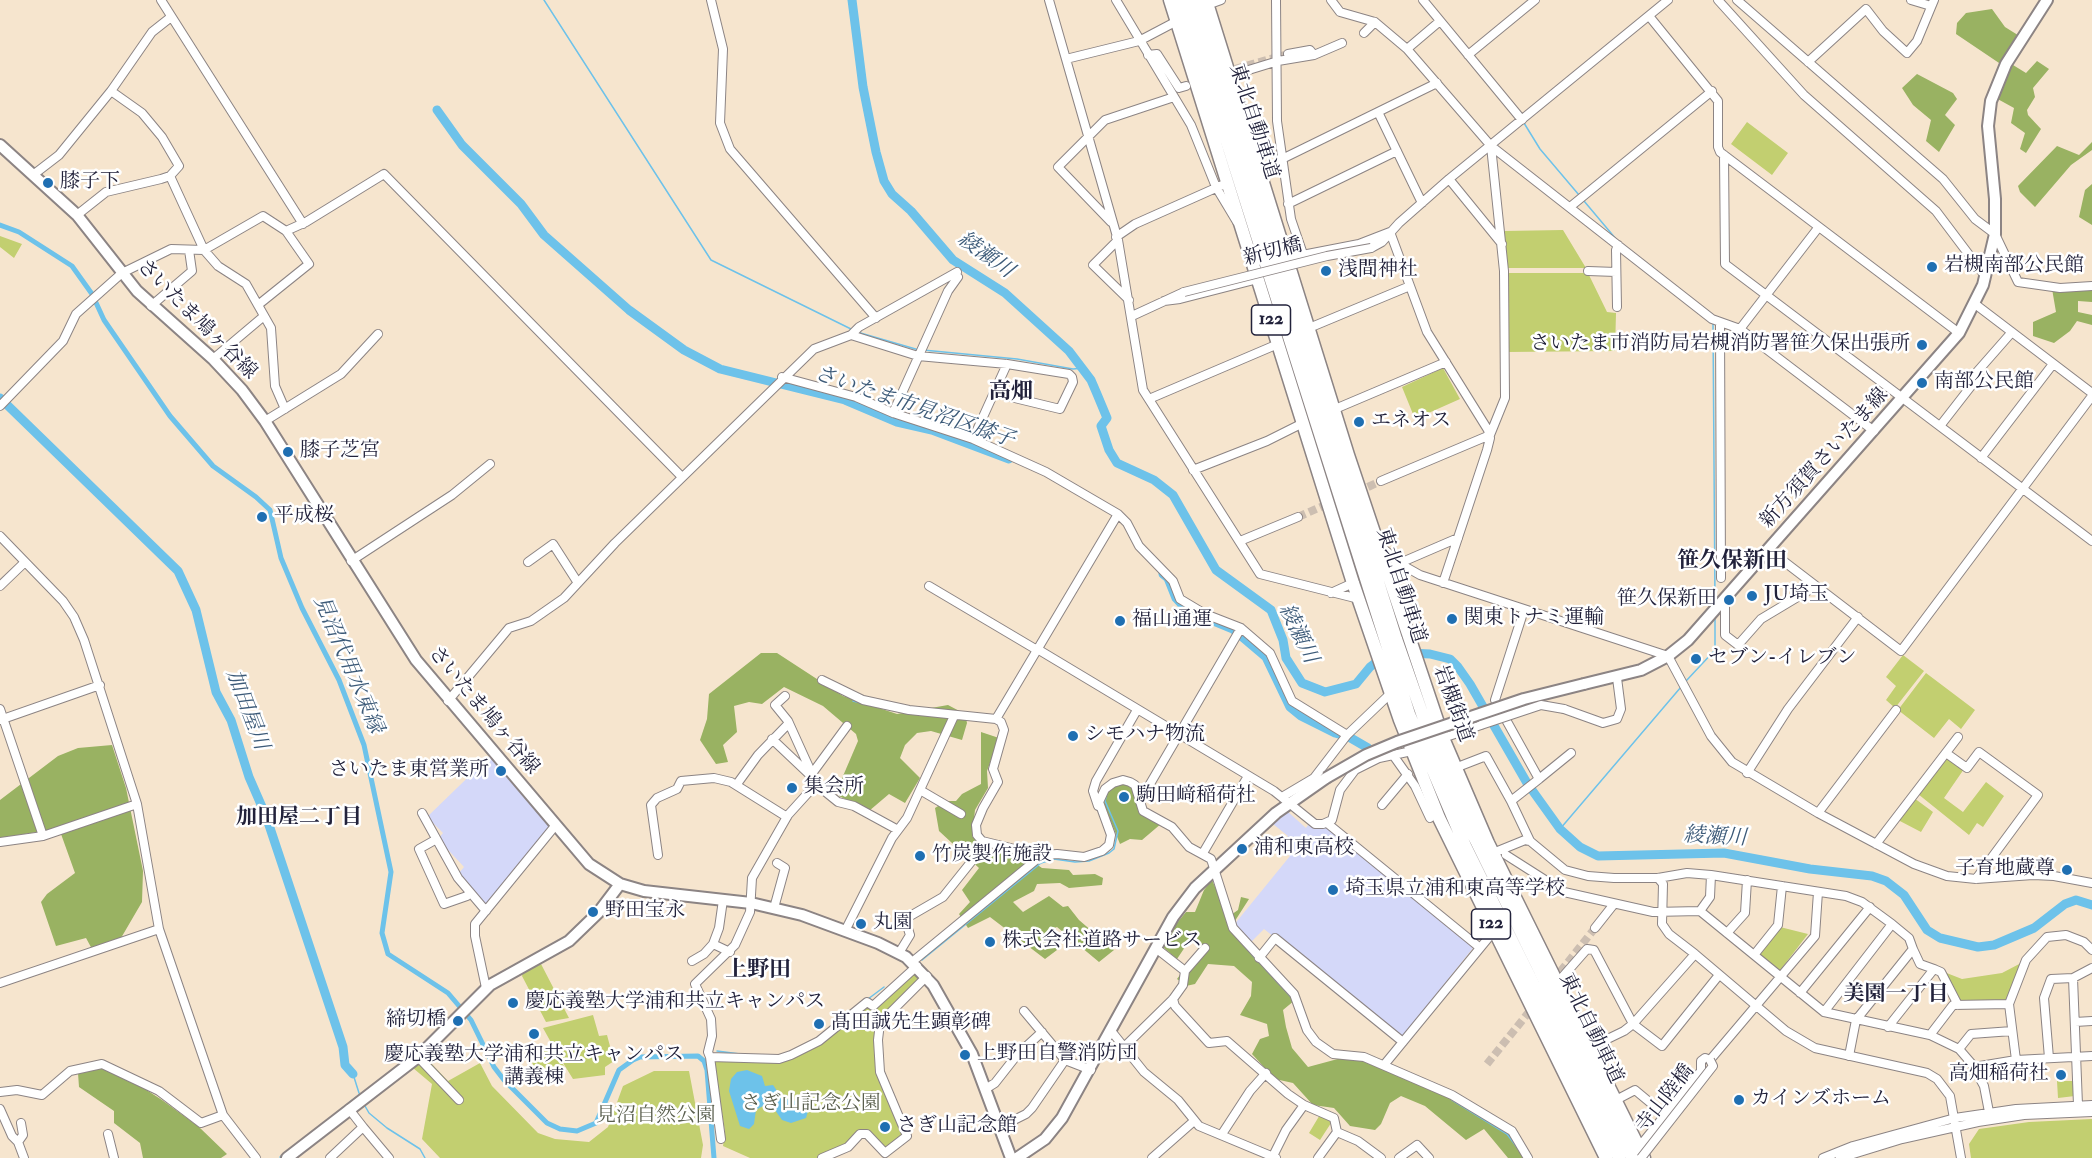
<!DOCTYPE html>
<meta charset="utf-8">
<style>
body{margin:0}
canvas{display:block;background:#f6e5ce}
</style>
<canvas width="2092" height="1158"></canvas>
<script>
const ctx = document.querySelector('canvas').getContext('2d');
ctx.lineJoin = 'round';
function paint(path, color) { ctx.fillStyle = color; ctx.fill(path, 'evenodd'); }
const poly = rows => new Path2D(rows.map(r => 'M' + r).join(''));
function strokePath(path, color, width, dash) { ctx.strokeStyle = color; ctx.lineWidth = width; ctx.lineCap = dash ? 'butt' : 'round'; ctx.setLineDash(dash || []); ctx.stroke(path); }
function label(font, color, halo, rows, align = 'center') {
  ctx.font = font + ' "IM FELL Double Pica","Noto Serif JP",serif'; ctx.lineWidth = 5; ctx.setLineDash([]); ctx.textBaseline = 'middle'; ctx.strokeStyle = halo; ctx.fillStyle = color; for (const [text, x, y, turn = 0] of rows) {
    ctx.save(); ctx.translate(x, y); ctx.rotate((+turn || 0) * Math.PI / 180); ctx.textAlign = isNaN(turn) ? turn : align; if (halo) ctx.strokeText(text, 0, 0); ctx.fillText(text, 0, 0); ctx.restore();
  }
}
const built = poly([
 [490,756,551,828,487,905,458,874,464,867,438,839,443,833,427,817],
 [1287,811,1306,828,1308,825,1315,829,1327,827,1473,948,1401,1038,1264,929,1249,944,1233,926,1290,856,1280,847,1288,836,1273,824]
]);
const green = poly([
 [1747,122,1788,153,1772,175,1731,144],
 [1563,230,1586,268,1506,268,1504,231],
 [0,236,22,244,14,258,0,247],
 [1506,273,1588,273,1607,312,1616,313,1615,351,1507,352],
 [1443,368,1460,399,1415,419,1402,387],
 [1903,655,1924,671,1895,708,1886,700,1896,686,1886,677],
 [1926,673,1975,710,1961,729,1949,719,1934,738,1898,710],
 [1947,756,1964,769,1944,798,1963,812,1986,782,2004,796,1983,827,1977,823,1969,835,1918,794],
 [1914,798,1933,812,1921,832,1898,820],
 [1780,927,1808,934,1778,973,1758,955],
 [2023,962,2008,1001,1962,1004,1944,972,1962,979,2002,973],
 [541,964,569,1018,546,1022,522,976,523,973],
 [915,970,924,976,878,1021,878,1072,891,1110,904,1135,886,1149,869,1132,832,1154,817,1158,750,1158,723,1146,725,1132,714,1061,764,1061,817,1045,865,1006,874,1007],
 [593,1015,599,1036,607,1035,614,1061,605,1067,605,1075,573,1079,555,1050,565,1068,542,1081,530,1059,553,1046,543,1028],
 [430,1053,430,1062,448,1081,480,1063,492,1086,538,1133,555,1139,589,1142,608,1127,623,1086,654,1071,689,1071,703,1145,701,1158,440,1158,422,1139,432,1084,413,1068],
 [2057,1081,2074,1081,2075,1096,2058,1098],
 [1321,1113,1333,1120,1320,1140,1309,1133],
 [2092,1119,2092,1158,1971,1158,1969,1144,1979,1129,2029,1122]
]);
const forest = poly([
 [1992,9,2005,27,2021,37,2002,65,1956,34,1957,23,1966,13],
 [2037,61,2049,69,2033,88,2035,97,2027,110,2028,115,2041,129,2026,153,2020,149,2025,133,2011,123,2014,108,1994,97,2013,65,2026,73],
 [1917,74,1953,93,1957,99,1945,115,1955,125,1939,152,1926,141,1931,120,1913,105,1902,88],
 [2092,142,2092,150,2071,165,2035,207,2020,192,2018,186,2057,146,2079,155],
 [2092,184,2092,225,2079,217,2085,190],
 [2051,283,2092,283,2092,302,2078,301,2078,312,2092,315,2092,325,2077,321,2070,331,2054,343,2033,336,2033,322,2056,312],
 [761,653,777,653,843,696,897,714,948,705,965,714,967,723,962,740,931,731,917,733,905,745,900,758,920,778,905,803,889,794,869,811,839,796,840,783,858,741,856,734,823,706,784,687,762,704,749,702,734,706,737,732,723,745,728,762,716,764,700,740,707,719,709,694],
 [981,732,999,738,987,771,988,788,975,810,972,836,989,850,1026,857,1042,868,1069,870,1073,875,1095,874,1103,878,1102,885,1069,888,1060,883,1037,884,1034,891,1013,902,1023,912,1049,896,1063,907,1068,906,1079,920,1114,950,1099,962,1057,927,1047,931,1057,950,1045,959,990,917,968,928,959,914,970,902,962,890,979,868,939,831,935,808,946,801,956,801,962,794,981,784],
 [112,745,126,788,143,871,142,902,121,938,92,949,86,938,56,946,41,902,47,894,75,873,61,834,50,830,0,838,0,800,58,756,78,748],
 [1121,782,1133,785,1142,811,1162,823,1142,840,1130,839,1120,844,1104,804,1106,792],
 [1212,880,1228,917,1238,910,1241,897,1249,899,1233,924,1295,1000,1283,1010,1286,1027,1292,1048,1308,1067,1360,1053,1502,1122,1529,1158,1508,1158,1484,1129,1466,1140,1425,1106,1401,1096,1390,1103,1381,1124,1375,1130,1350,1126,1334,1108,1313,1105,1293,1083,1275,1079,1252,1054,1260,1039,1269,1036,1267,1024,1240,1015,1251,996,1252,982,1234,966,1208,964,1195,984,1186,986,1177,979,1197,952,1199,945,1196,936,1193,935,1177,959,1163,947,1167,935,1186,912,1195,912,1204,890],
 [93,1067,120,1073,162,1100,199,1127,227,1154,221,1158,143,1158,140,1143,114,1123,114,1111,79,1087,78,1073]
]);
const water = poly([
 [747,1070,762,1076,765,1086,773,1085,782,1098,794,1101,800,1096,804,1101,811,1101,806,1118,791,1123,782,1120,775,1110,763,1106,756,1110,754,1124,749,1129,740,1126,729,1091,731,1079,737,1072]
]);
const stream = poly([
 [544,0,711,260,853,330],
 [1524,123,1540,149,1579,195],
 [1584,201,1616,239],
 [1713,323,1715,602],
 [857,332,919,350],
 [923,350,1017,359,1073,369,1083,368],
 [1686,681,1715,650,1715,616],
 [853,701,861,703],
 [984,799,989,791],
 [1560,829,1681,687],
 [994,848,1015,853],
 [1233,933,1255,958],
 [922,960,1041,863,1054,859,1075,862,1089,861,1109,853,1114,849,1118,831,1105,801,1107,793],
 [1259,962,1292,998],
 [868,999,884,987],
 [1299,1020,1311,1042],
 [717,1051,740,1054],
 [353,1074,359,1093],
 [1452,1100,1507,1134,1519,1150],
 [365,1106,369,1113,387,1128,420,1149,425,1158],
 [335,1114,360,1094],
 [280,1157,284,1154]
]);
const canal = poly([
 [0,225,19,232,72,266,92,294,104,320,170,416,213,466,256,497,270,510,281,558,302,608,339,680,364,745,391,872,382,933,388,954,448,993,471,1020,494,1067,504,1080,547,1123,560,1129,577,1131,596,1123,619,1070,633,1060,640,1057,698,1056,704,1061,707,1070,714,1158]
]);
const river = poly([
 [852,0,863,87,876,152,884,181,892,194,911,211,953,260,1005,293,1069,351,1091,380,1097,394,1107,418,1101,426,1109,450,1117,463,1154,480,1173,495,1216,570,1271,610,1283,640,1286,658,1302,683,1325,692,1356,684,1370,667,1383,657],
 [437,110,462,145,521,204,544,235,629,310,684,350,720,369,845,400,897,422,932,430,1009,459],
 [0,398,178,571,196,610,216,692,231,720,249,777,266,816,343,1047,345,1065,353,1074],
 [1163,574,1168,578,1176,598,1187,610,1233,629,1266,657,1290,707,1301,716,1335,733,1349,737,1368,748],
 [1409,653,1430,654,1450,659,1458,667,1470,684,1527,783,1560,829,1580,847,1598,856,1724,853,1810,869,1872,876,1886,881,1904,895,1927,930,1940,938,1978,947,1994,945,2034,928,2065,904,2076,900,2092,905]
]);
const minorTunnel = poly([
 [1224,72,1288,54],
 [1357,492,1381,481],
 [1298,517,1332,502],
 [1553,981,1595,928],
 [1487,1064,1533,1007]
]);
const minor = poly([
 [161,0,303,224],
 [711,0,723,49,720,123,730,149,876,318],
 [1049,0,1118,240,1143,390,1260,574,1359,599],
 [1116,0,1191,125,1216,187,1237,222],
 [1276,0,1277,121,1291,219,1303,254],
 [1331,0,1340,12,1375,22,1407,49,1491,146,1712,319,1740,329,1874,431],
 [1423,0,1522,120],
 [1718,0,1804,95,1936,211,1982,272,1986,274],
 [1737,0,1943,179,1975,219,1995,234,2018,282,2060,288,2092,286],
 [1911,0,1931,6],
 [1207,5,1221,0],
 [1649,16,1718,101,1718,147,1720,152,1959,333],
 [1364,33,1375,22],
 [1407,49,1440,21],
 [1288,54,1310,50,1314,55],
 [1148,55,1157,54,1179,88,1186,86],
 [1468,55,1535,0],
 [1066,59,1139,41,1177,21],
 [1808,62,1866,9,1883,31,1907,53,1917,41,1934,0],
 [1229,76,1278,61,1314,55,1342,43],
 [1378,112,1422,203],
 [1724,155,1725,264,2092,541],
 [1282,159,1437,83],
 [1260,172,1282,165],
 [33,175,59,155,111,91,152,32,171,17],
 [170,176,204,250,218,266,246,284,271,328,275,386,285,409],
 [1449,179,1502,244],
 [1288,204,1397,151],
 [1570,207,1712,91],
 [77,215,106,192,161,179,170,176,179,166,162,137,142,113,111,91],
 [1111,222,1058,167,1105,120,1174,97],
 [286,231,306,222,384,174,682,477],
 [1116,237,1135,224,1227,183],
 [1118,240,1093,265,1129,300],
 [1371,248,1382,242,1399,223,1449,179,1668,0],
 [1287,258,1359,244,1390,232,1427,332,1488,430,1490,438,1487,450,1443,583],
 [1588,271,1616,272],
 [1164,301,1180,299,1258,279],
 [1975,304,2092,393],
 [151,306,192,271,189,250],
 [1617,307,1616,250,1618,245],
 [1132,316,1184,292],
 [1720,323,1721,578],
 [1309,328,1410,286],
 [1740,329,1818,228],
 [851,335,918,356,1007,364,1069,374,1072,377,1073,382,1060,409,994,393],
 [213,359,264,316],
 [782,377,856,397,893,413,973,439,1046,472,1118,514,1127,523,1139,546,1173,581,1180,599,1205,614,1241,628,1270,653,1292,701,1347,735],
 [1149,399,1278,344],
 [0,406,63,341,76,314,122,273,171,249,204,250,263,216,286,231,309,264,258,305],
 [1335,409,1446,362],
 [893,413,948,291,958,277,955,274],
 [265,421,341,374,378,334],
 [1940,426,1975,381,1976,373,2012,332],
 [973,439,1007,364],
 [1981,458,2053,364],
 [1193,470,1267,441,1303,423],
 [1381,481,1490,435,1505,398,1504,271,1491,146],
 [0,536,63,601,74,617,84,640,137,804,159,929,223,1115,256,1158],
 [1240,541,1298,517],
 [1379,545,1404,566,1420,575,1668,656,1711,736,1732,762,1818,813,1914,864,1947,876,1976,879,2033,875,2054,876,2092,883],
 [1769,550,1901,651,2092,396],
 [351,561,452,495,490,464],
 [528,562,553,544,578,583],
 [1386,569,1458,538],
 [0,586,25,562],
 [929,586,1037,650],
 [1331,593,1353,583],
 [1725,599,1725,635,1738,645,1761,619,1816,586],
 [1524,610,1495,700,1539,779,1571,753],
 [1039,650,1274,791,1315,824,1323,824,1332,820,1340,790,1355,770,1379,758,1412,751],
 [822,680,863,700,909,710,996,719,1001,722,1004,730,993,769,998,782,983,808,976,825,977,835,982,841,1031,853,1036,860],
 [785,696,775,705,788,721,817,785,838,802,854,806,898,830],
 [448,701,509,628,531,621,564,598,615,543,814,349,851,335,859,327,957,272],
 [0,709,43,836],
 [1564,709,1603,723,1617,719,1621,709,1617,678],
 [996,719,1118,514],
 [0,720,100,685],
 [1443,738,1481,725],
 [772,739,809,774],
 [1946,753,1967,768,1979,752,2038,795,1976,879],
 [1393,755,1415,786,1430,818],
 [1455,768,1486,756,1511,801,1539,779],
 [1747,773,1788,709,1858,617],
 [811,775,847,726],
 [737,784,758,755,789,723],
 [920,790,961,814],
 [1282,797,1314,778,1347,735,1390,694],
 [1139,799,1143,796,1241,628],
 [1511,801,1530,841,1565,870,1588,876,1614,878,1658,878,1687,873,1711,875,1846,896,1862,902,1892,924,1909,938,1913,949,1856,1020,1849,1056],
 [1382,805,1408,774],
 [1098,806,1093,791,1096,781,1137,710],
 [422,813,458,878,486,911],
 [1818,813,1896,710],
 [1327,823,1479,947],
 [435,840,419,849,444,904,467,896,469,893],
 [0,842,43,836,137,804],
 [1876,844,1958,737],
 [1203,853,1248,776],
 [1493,853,1525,840,1530,841],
 [658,855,651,805,657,798,677,789,681,781,714,778,731,782,787,817],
 [1506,855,1564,892,1653,912,1700,911,1824,1012,1930,1035,1959,1049,1972,1064,1984,1086,1989,1112],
 [1658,878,1663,884,1662,924,1669,934,1695,954],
 [774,908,785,868,777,863],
 [1700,911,1710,897,1711,875],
 [1595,928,1614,904],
 [845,931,892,838,907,818,954,716],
 [1727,933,1745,913,1747,880],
 [713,944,730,952],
 [1157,949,1185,971],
 [899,953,910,935,905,919,943,897,975,857],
 [1754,955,1778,925,1782,886],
 [1259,958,1275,938,1403,1042],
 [692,961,704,954,713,944,719,928,723,900],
 [912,962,1036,860,1045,855,1057,854,1084,857,1102,851,1109,845,1111,835,1099,802,1105,789,1113,783,1123,780,1130,782,1135,785,1143,811,1172,827,1189,847,1211,859,1233,928,1294,994,1307,1030,1316,1042,1333,1054,1364,1057,1452,1095,1512,1131,1528,1158],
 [1934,969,1941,972,1958,1005],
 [2073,978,2078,1105],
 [1558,982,1587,949,1594,950,1633,1024,1662,1046,1719,975],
 [0,983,159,929],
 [486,988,475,936,475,924,555,826],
 [1800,993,1870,907],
 [1173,999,1175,1006,1209,1043,1227,1041,1288,1094,1304,1105,1334,1118,1337,1132,1318,1158],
 [1024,1011,1065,1060,1091,1070],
 [1824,1012,1892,924],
 [2075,1022,2092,1021],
 [1888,1027,1934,969,1920,964,1913,949],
 [1112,1032,1144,1072,1178,1100,1199,1126,1276,1158],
 [1930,1035,1953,1005,2009,1004],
 [1124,1047,1173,999,1183,985,1185,971,1205,948],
 [1591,1047,1624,1031,1633,1024,1695,954,1786,1031,1815,1048,1927,1073,1937,1079,1950,1096,1961,1158],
 [1959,1049,1971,1034,2012,1031],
 [418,1057,459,1100],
 [710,1057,708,1052,712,1036,711,1019,695,984,735,945,750,912,752,878,788,815,817,783],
 [2049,1058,2044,998,2051,979,2073,978,2092,968],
 [2016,1060,2009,1004,2026,960,2047,937,2066,935,2084,942,2092,950],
 [1384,1065,1494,931],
 [1974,1067,2016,1060,2092,1056],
 [987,1088,995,1083,1017,1055,1042,1032],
 [0,1092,17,1090,42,1095,70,1071,102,1064,159,1091,201,1123,223,1115],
 [1616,1100,1635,1090,1665,1115],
 [0,1109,12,1136,18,1142],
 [21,1123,23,1135,18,1142,24,1158],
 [363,1127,389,1158],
 [1000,1127,1026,1114,1032,1108,1065,1060],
 [1337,1132,1358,1141,1381,1158],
 [108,1134,114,1158],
 [1222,1134,1250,1091,1266,1073],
 [721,1139,710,1057,779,1059,791,1055,819,1041,867,1002,873,1006,917,966],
 [1639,1147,1701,1071,1701,1061,1705,1058,1710,1060,1815,936,1818,892],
 [330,1158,363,1127,349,1109],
 [822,1158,848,1147,860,1134,867,1134,885,1153,907,1136,880,1072,878,1040,880,1023,927,976],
 [1152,1158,1194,1121],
 [1272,1158,1286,1130,1304,1105],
 [1399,1158,1417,1145,1429,1158],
 [1823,1158,1853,1146,1955,1118,2016,1109,2092,1105],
 [1840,1158,1902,1139,1978,1122,2024,1115,2092,1112]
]);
const major = poly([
 [0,145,77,215,137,291,213,359,242,390,265,421,416,660,589,864,620,884,644,891,751,903,802,915,878,943,906,957,933,985,972,1054,1011,1158],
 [1584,684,1641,670,1668,656,1688,640,1959,333,1983,285,1995,234,1995,199,1988,126,1991,101,2006,64,2047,0],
 [287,1158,418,1057,490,985,569,941,598,913,620,884],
 [1017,1158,1045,1139,1062,1118,1173,917,1195,888,1276,813,1326,778]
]);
const highway = poly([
 [1170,0,1353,583,1400,720,1439,818,1606,1158],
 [1182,0,1409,714,1466,848,1619,1158],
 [1194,0,1396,639,1424,719,1471,830,1632,1158],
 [1206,0,1348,455,1443,738,1488,843,1644,1158]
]);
const minorBridge = poly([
 [1184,292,1327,256,1371,248],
 [1481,725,1541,705,1564,709],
 [1641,1158,1713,1066,1710,1060]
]);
const majorBridge = poly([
 [1326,778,1366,755,1397,742,1524,699,1584,684]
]);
const markers = [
 [48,183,6,"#1f6fb2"],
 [1932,267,6,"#1f6fb2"],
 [1326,271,6,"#1f6fb2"],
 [1922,345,6,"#1f6fb2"],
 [1922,383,6,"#1f6fb2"],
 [1359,422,6,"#1f6fb2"],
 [288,452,6,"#1f6fb2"],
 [262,517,6,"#1f6fb2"],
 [1752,596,6,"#1f6fb2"],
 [1729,600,6,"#1f6fb2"],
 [1452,619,6,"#1f6fb2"],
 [1120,621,6,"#1f6fb2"],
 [1696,659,6,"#1f6fb2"],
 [1073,736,6,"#1f6fb2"],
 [501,771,6,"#1f6fb2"],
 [792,788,6,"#1f6fb2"],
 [1124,797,6,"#1f6fb2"],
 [1242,849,6,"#1f6fb2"],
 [920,856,6,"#1f6fb2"],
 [2067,870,6,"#1f6fb2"],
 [1333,890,6,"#1f6fb2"],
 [593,912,6,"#1f6fb2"],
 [861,924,6,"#1f6fb2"],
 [990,942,6,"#1f6fb2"],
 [513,1003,6,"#1f6fb2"],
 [458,1021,6,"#1f6fb2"],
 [819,1024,6,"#1f6fb2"],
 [534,1034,6,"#1f6fb2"],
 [965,1055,6,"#1f6fb2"],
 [2061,1075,6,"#1f6fb2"],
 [1739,1100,6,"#1f6fb2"],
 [885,1127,6,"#1f6fb2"]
];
const shields = [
 [1271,320,39],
 [1491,924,39]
];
const shieldNames = [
 ["122",1271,320],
 ["122",1491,924]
];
const streetNames = [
 ["東北自動車道",1253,122,72],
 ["新切橋",1273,253,-14],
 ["さいたま鳩ヶ谷線",196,320,45],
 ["新方須賀さいたま線",1825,459,-48],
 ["東北自動車道",1400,586,72],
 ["岩槻街道",1452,704,70],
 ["さいたま鳩ヶ谷線",483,711,50],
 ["東北自動車道",1590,1029,64],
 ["寺山陸橋",1666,1099,-52]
];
const poiNames = [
 ["膝子下",60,183],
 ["岩槻南部公民館",1944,267],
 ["浅間神社",1338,271],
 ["さいたま市消防局岩槻消防署笹久保出張所",1910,345,"right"],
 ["南部公民館",1934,383],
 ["エネオス",1371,422],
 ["膝子芝宮",300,452],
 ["平成桜",274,517],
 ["JU埼玉",1764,596],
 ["笹久保新田",1717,600,"right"],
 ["関東トナミ運輸",1464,619],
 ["福山通運",1132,621],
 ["セブン-イレブン",1708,659],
 ["シモハナ物流",1085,736],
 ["さいたま東営業所",489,771,"right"],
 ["集会所",804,788],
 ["駒田﨑稲荷社",1136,797],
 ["浦和東高校",1254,849],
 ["竹炭製作施設",932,856],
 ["子育地蔵尊",2055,870,"right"],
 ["埼玉県立浦和東高等学校",1345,890],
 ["野田宝永",605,912],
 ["丸園",873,924],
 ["株式会社道路サービス",1002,942],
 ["慶応義塾大学浦和共立キャンパス",525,1003],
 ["締切橋",446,1021,"right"],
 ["髙田誠先生顕彰碑",831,1024],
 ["上野田自警消防団",977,1055],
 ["慶応義塾大学浦和共立キャンパス",534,1056,"center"],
 ["講義棟",534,1079,"center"],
 ["高畑稲荷社",2049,1075,"right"],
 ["カインズホーム",1751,1100],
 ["さぎ山記念館",897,1127]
];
const parkNames = [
 ["さぎ山記念公園",811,1105],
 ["見沼自然公園",656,1117]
];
const waterNames = [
 ["綾瀬川",985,256,36],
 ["さいたま市見沼区膝子",914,408,19],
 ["綾瀬川",1297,634,64],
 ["見沼代用水東縁",347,665,67],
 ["加田屋川",246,710,69],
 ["綾瀬川",1715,838,3]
];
const neighbourhoodNames = [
 ["加田屋二丁目",299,818],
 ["美園一丁目",1896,995]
];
const quarterNames = [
 ["高畑",1011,393],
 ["笹久保新田",1732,562],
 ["上野田",758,971]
];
paint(built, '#d4d8f9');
paint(green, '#c2cf70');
paint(forest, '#99b262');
paint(water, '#6dc2ea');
strokePath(stream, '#6dc2ea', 1.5);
strokePath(canal, '#6dc2ea', 5);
strokePath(river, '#6dc2ea', 9);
strokePath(minorTunnel, '#ccbeb1', 8, [8, 4]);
strokePath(minor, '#8c8484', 10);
strokePath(major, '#8c8484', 14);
strokePath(highway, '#8c8484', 15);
strokePath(minor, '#fff', 8);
strokePath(major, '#fff', 10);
strokePath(highway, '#fff', 12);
strokePath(minorBridge, '#8c8484', 10, []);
strokePath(majorBridge, '#8c8484', 14, []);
strokePath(minorBridge, '#fff', 8);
strokePath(majorBridge, '#fff', 10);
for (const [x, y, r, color] of markers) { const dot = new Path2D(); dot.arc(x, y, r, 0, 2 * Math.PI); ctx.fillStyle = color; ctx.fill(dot); strokePath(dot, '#fff', 2); }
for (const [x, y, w] of shields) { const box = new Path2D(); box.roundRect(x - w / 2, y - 15, w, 30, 4.5); ctx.fillStyle = '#fff'; ctx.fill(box); strokePath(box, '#22223b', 1.5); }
label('bold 18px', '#22223b', null, shieldNames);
label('20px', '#22223b', '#fff', streetNames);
label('20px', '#22223b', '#fff', poiNames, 'left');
label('20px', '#5a5f4e', '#fff', parkNames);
label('italic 21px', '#3c5a78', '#fff', waterNames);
label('bold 21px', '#22223b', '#fff', neighbourhoodNames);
label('bold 22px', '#22223b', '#fff', quarterNames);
</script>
